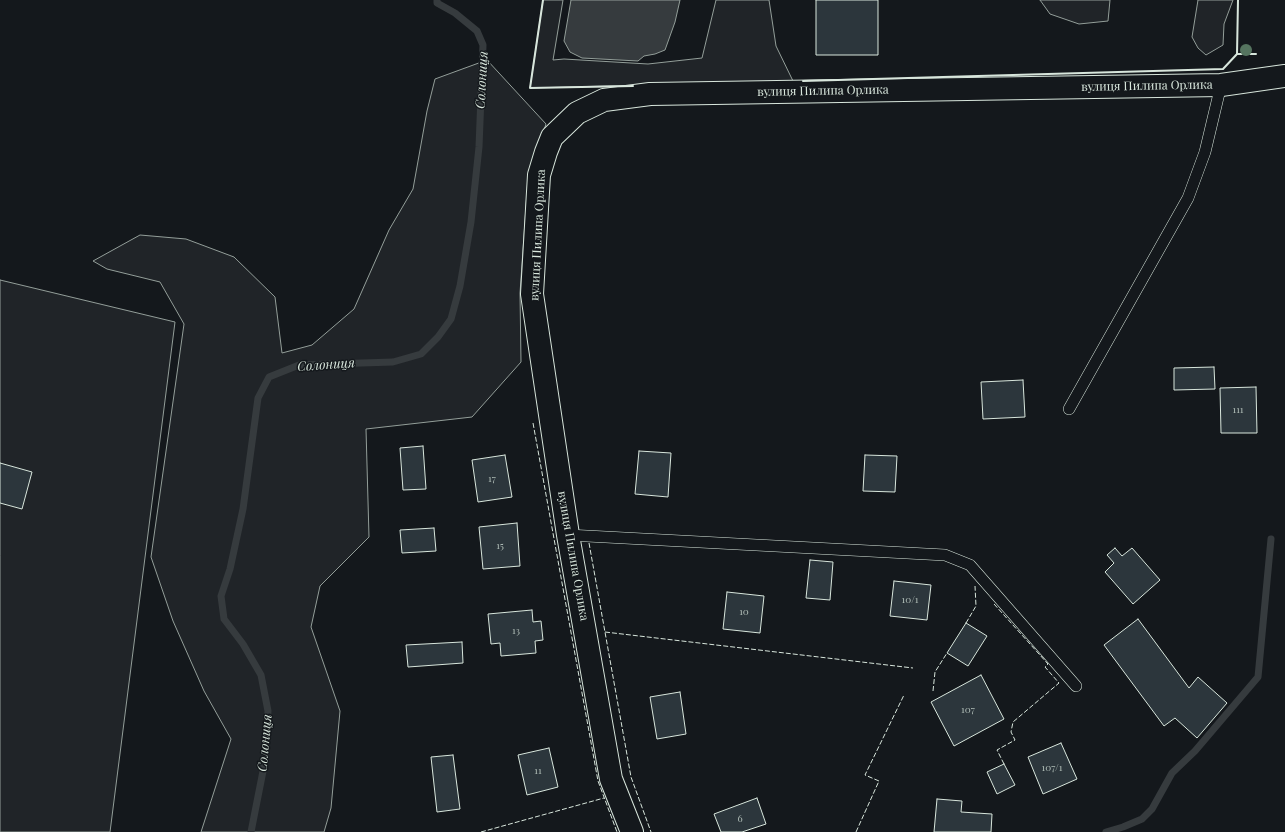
<!DOCTYPE html>
<meta charset="utf-8">
<style>
body{margin:0}
canvas{display:block;background:#14181c}
</style>
<canvas width="1285" height="832"></canvas>
<script>
const ctx = document.querySelector('canvas').getContext('2d');
ctx.lineJoin = 'round';
function paint(path, color) { ctx.fillStyle = color; ctx.fill(path, 'evenodd'); }
const poly = rows => new Path2D(rows.map(r => 'M' + r).join(''));
function strokePath(path, color, width, dash) { ctx.strokeStyle = color; ctx.lineWidth = width; ctx.lineCap = dash ? 'butt' : 'round'; ctx.setLineDash(dash || []); ctx.stroke(path); }
function label(font, color, halo, rows, align = 'center') {
  ctx.font = font + ' "Playfair Display",serif'; ctx.lineWidth = 3; ctx.setLineDash([]); ctx.textBaseline = 'middle'; ctx.strokeStyle = halo; ctx.fillStyle = color; for (const [text, x, y, turn = 0] of rows) {
    ctx.save(); ctx.translate(x, y); ctx.rotate((+turn || 0) * Math.PI / 180); ctx.textAlign = isNaN(turn) ? turn : align; if (halo) ctx.strokeText(text, 0, 0); ctx.fillText(text, 0, 0); ctx.restore();
  }
}
const green = poly([
 [543,0,563,0,553,60,564,59,648,64,702,58,716,0,769,0,776,46,793,81,530,88,543,0],
 [1040,0,1110,0,1108,21,1079,24,1050,14,1040,0],
 [1198,0,1233,0,1224,24,1223,45,1206,55,1198,48,1192,37,1198,0],
 [487,60,546,124,528,178,520,293,521,362,472,417,366,429,369,537,320,586,311,627,340,711,331,808,324,832,201,832,231,739,204,691,173,621,151,557,184,324,160,282,107,269,93,261,140,235,186,239,234,257,275,297,282,353,312,345,354,309,389,230,413,189,427,111,435,79,487,60],
 [0,280,175,322,110,832,0,832,0,280]
]);
const water = poly([
 [571,0,680,0,675,22,665,50,655,54,644,56,638,61,582,58,570,52,564,41,571,0]
]);
const stream = poly([
 [251,832,265,761,268,711,261,675,243,644,224,619,221,596,230,569,243,509,258,398,269,377,299,365,393,362,421,354,438,337,451,319,460,286,471,222,479,147,483,45,477,31,455,13,437,3,437,0],
 [1106,832,1123,827,1142,819,1152,809,1172,773,1195,751,1258,677,1271,539]
]);
const building = poly([
 [816,0,878,0,878,55,816,55,816,0],
 [1214,367,1215,389,1174,390,1174,368,1214,367],
 [1023,380,1025,417,983,419,981,382,1023,380],
 [1256,387,1257,433,1221,433,1220,388,1256,387],
 [423,446,426,489,403,490,400,448,423,446],
 [639,451,671,453,668,497,635,494,639,451],
 [505,455,512,497,478,502,472,460,505,455],
 [865,455,897,456,895,492,863,491,865,455],
 [0,463,32,472,22,509,0,503,0,463],
 [517,523,520,566,483,569,479,527,517,523],
 [434,528,436,551,402,553,400,530,434,528],
 [1115,548,1122,556,1132,548,1160,580,1133,604,1105,572,1114,563,1107,555,1115,548],
 [810,560,833,562,830,600,806,598,810,560],
 [894,581,931,585,927,620,890,616,894,581],
 [727,592,764,596,760,633,723,629,727,592],
 [532,610,533,622,541,621,543,640,535,641,536,653,501,656,500,643,491,644,488,614,532,610],
 [1138,619,1189,688,1198,677,1227,703,1197,738,1175,718,1164,726,1104,645,1138,619],
 [966,623,987,636,968,666,947,653,966,623],
 [462,642,463,663,408,667,406,645,462,642],
 [981,675,1004,719,954,746,931,702,981,675],
 [680,692,686,734,657,739,650,697,680,692],
 [1061,743,1077,779,1043,794,1028,757,1061,743],
 [549,748,558,787,527,795,518,755,549,748],
 [453,755,460,809,437,812,431,757,453,755],
 [1004,764,1015,785,997,794,987,772,1004,764],
 [757,798,766,824,742,832,721,832,714,814,757,798],
 [937,799,962,801,961,812,992,814,991,832,934,832,937,799]
]);
const service = poly([
 [1069,409,1188,198,1205,152,1221,85],
 [568,535,945,555,970,565,1076,686]
]);
const minor = poly([
 [632,832,611,779,568,535,532,294,539,175,546,152,552,137,577,113,604,100,650,94,1221,85,1285,76]
]);
const fence = poly([
 [533,423,598,781,617,832],
 [589,543,631,777,651,832],
 [994,604,1048,664,1045,667,1059,683,1013,722,1011,732,1015,740,997,750,1004,764],
 [966,623,976,606,975,586],
 [605,632,913,668],
 [933,691,935,672,947,653],
 [481,832,604,798],
 [856,832,879,781,865,775,904,695]
]);
const wall = poly([
 [543,0,530,88,633,86],
 [1237,54,1256,54],
 [803,81,1223,69,1237,54,1238,0]
]);
const trees = [
 [1246,50]
];
const numberNames = [
 ["111",1238,410],
 ["17",492,479],
 ["15",500,546],
 ["10/1",910,600],
 ["10",744,612],
 ["13",516,631],
 ["107",968,710],
 ["107/1",1052,768],
 ["11",538,771],
 ["6",740,819]
];
const streetNames = [
 ["вулиця Пилипа Орлика",1147,86,-1],
 ["вулиця Пилипа Орлика",823,91,-1],
 ["вулиця Пилипа Орлика",538,235,-87],
 ["вулиця Пилипа Орлика",573,556,80]
];
const waterNames = [
 ["Солониця",482,80,-87],
 ["Солониця",326,365,-4],
 ["Солониця",265,743,-85]
];
paint(green, '#202428');
strokePath(green, '#939e99', 1);
paint(water, '#363b3e');
strokePath(water, '#939e99', 1);
strokePath(stream, '#363b3e', 7);
paint(building, '#2c363c');
strokePath(building, '#d8e6dc', 1);
strokePath(service, '#d8e6dc', 12);
strokePath(minor, '#d8e6dc', 24);
strokePath(service, '#14181c', 11);
strokePath(minor, '#14181c', 22);
strokePath(fence, '#d8e6dc', 1, [5, 2]);
strokePath(wall, '#d8e6dc', 2);
ctx.fillStyle = '#55745f';
for (const [x, y] of trees) { ctx.beginPath(); ctx.arc(x, y, 6, 0, 2 * Math.PI); ctx.fill(); }
label('10px', '#adbab4', null, numberNames);
label('12px', '#d8e6dc', '#14181c', streetNames);
label('italic 13px', '#d8e6dc', '#14181c', waterNames);
</script>
